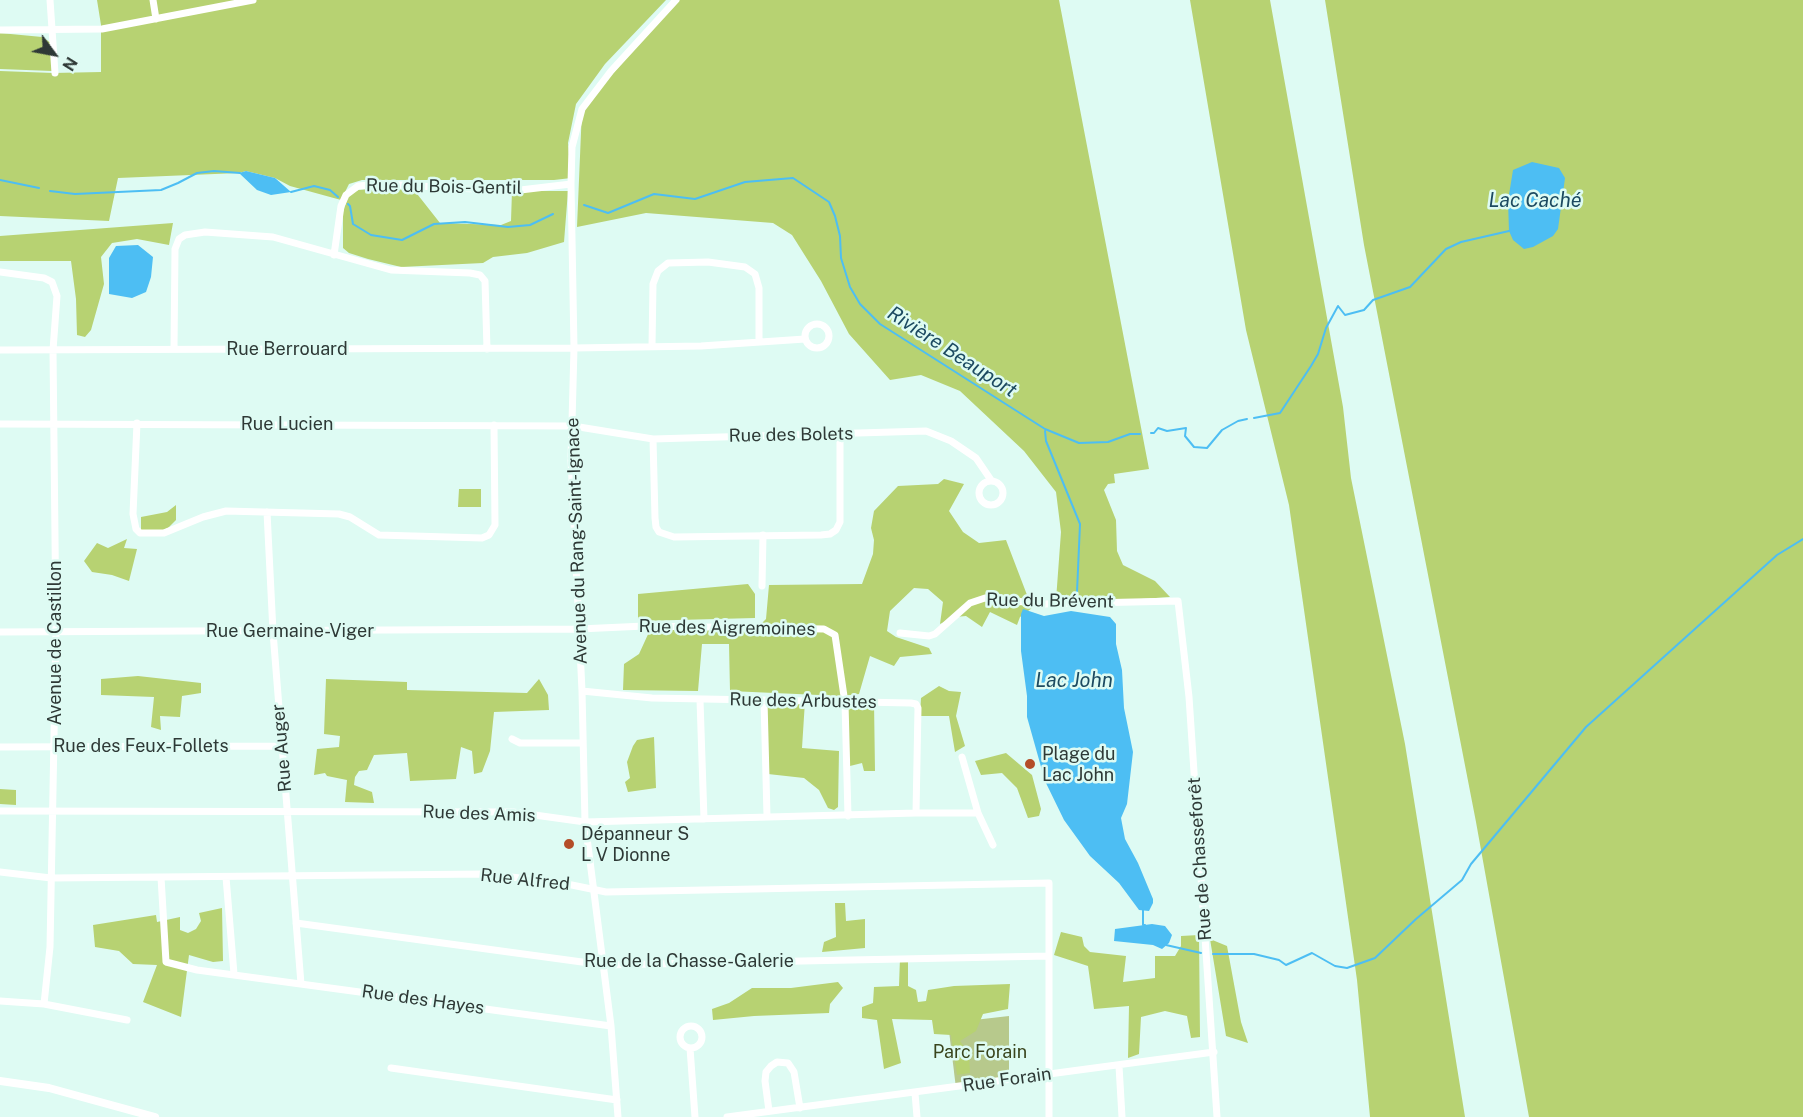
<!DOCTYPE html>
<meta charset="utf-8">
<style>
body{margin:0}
#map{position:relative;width:1803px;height:1117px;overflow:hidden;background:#defbf3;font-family:"Public Sans",sans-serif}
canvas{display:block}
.north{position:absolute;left:24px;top:24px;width:60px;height:60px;-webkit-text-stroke:4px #defbf3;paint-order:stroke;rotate:122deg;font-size:16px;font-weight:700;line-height:24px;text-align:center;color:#2e3936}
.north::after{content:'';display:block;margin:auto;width:21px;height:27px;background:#2e3936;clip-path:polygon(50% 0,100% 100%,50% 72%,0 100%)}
</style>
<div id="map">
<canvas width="1803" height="1117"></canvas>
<div class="north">N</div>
</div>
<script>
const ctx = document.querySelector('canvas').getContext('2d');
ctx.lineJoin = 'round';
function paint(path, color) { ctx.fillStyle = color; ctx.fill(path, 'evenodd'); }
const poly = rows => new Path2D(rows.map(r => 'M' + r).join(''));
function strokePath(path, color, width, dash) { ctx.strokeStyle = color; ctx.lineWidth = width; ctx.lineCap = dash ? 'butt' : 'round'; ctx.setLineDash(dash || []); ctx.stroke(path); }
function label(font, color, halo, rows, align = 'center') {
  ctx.font = font + ' "Public Sans",sans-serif'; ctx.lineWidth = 5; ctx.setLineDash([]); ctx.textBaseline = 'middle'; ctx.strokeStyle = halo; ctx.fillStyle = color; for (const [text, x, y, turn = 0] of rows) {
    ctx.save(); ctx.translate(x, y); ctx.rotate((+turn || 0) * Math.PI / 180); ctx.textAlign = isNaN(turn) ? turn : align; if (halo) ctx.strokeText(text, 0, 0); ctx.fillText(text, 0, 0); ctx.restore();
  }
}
const green = poly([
 [1009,1016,1009,1080,956,1088,948,1023]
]);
const forest = poly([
 [97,0,666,0,605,64,576,104,568,143,571,178,554,180,362,180,349,184,341,200,290,186,275,178,246,171,239,173,118,178,109,221,0,216,0,71,53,73,101,72,101,25],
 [677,0,1059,0,1149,469,1114,474,1115,483,1108,484,1104,490,1116,520,1117,551,1123,565,1155,581,1170,597,1112,601,1056,600,1061,532,1056,492,1024,451,960,391,921,375,890,380,849,334,821,281,792,235,773,223,646,213,577,227,582,109],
 [1190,0,1270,0,1343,407,1351,478,1405,744,1465,1117,1370,1117,1357,980,1289,505,1246,330],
 [1325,0,1803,0,1803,1117,1529,1117,1476,822,1364,245],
 [0,33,42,37,51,43,52,71,0,69],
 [373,189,414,190,440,223,501,225,511,221,512,191,568,191,564,242,527,253,493,257,483,263,401,267,368,259,349,253,343,248,343,212,349,194,358,190],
 [173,223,169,245,137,239,112,243,101,257,104,284,91,330,85,337,77,335,76,299,71,261,0,261,0,236],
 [944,479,964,484,949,511,963,532,979,543,1006,540,1032,608,1020,617,1017,625,990,612,982,627,966,616,955,617,940,624,943,602,928,589,914,588,890,611,887,631,896,637,929,648,932,654,900,657,894,666,870,656,859,694,841,696,730,691,729,644,702,644,698,691,623,690,624,664,639,654,650,630,758,627,766,619,769,585,862,584,873,554,874,540,871,528,874,511,898,486,938,484],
 [459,489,481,489,481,507,458,507],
 [176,505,176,520,168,528,160,531,141,532,141,517,167,512],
 [127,539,124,548,137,549,129,581,112,575,92,572,84,561,97,543,108,548],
 [748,584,755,594,755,618,638,621,638,594],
 [138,676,201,683,201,693,182,696,180,717,160,716,161,730,151,727,154,697,101,695,101,679],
 [326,679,407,682,407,690,527,693,539,679,548,695,549,710,494,712,490,751,482,772,474,774,472,751,461,747,456,779,410,781,407,753,374,755,367,770,359,771,355,777,354,785,372,792,374,803,345,802,347,780,327,776,325,773,314,775,317,749,339,747,340,736,324,734],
 [939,686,949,691,961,692,956,716,965,746,955,752,949,716,920,716,921,698],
 [762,701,805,701,802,748,839,751,838,807,834,810,828,808,819,790,804,778,768,774],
 [874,702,875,771,864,771,862,763,846,767,844,704],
 [654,737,656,788,628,792,625,782,630,778,627,762,633,746,637,740],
 [1006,753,1032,775,1041,809,1039,816,1028,818,1017,788,1002,773,981,775,975,761],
 [0,789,16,790,16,805,0,804],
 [835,903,845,903,846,921,865,919,865,948,822,952,824,942,836,937],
 [222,908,223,961,213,962,189,955,181,1017,143,1002,157,965,133,964,119,951,95,947,93,925,156,915,157,922,180,917,180,930,188,933,196,929,201,921,199,913],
 [1061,932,1082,937,1084,946,1090,952,1126,956,1123,982,1155,978,1155,956,1175,956,1181,946,1181,936,1199,935,1200,1037,1191,1038,1187,1016,1165,1011,1141,1017,1139,1054,1128,1058,1129,1006,1094,1009,1088,966,1054,955],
 [1210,939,1227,946,1241,1022,1248,1043,1226,1036],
 [900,958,908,959,908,986,916,990,918,1002,926,1001,928,990,954,986,1010,984,1008,1009,983,1014,976,1031,960,1041,969,1054,970,1073,957,1075,951,1035,934,1034,932,1020,892,1019,901,1063,884,1069,877,1020,862,1018,862,1007,873,1003,874,987,899,986],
 [838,982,843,988,830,1004,829,1013,754,1016,713,1020,712,1009,729,1003,752,988,791,988]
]);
const water = poly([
 [1532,162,1559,168,1565,178,1558,229,1553,236,1533,247,1524,249,1513,240,1509,231,1508,201,1513,170],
 [246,171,275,178,291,192,271,195,257,190,239,173],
 [138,245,153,257,151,277,146,292,132,298,109,294,109,258,116,246],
 [1023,609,1044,616,1071,611,1110,617,1116,624,1116,644,1122,670,1124,708,1133,752,1127,804,1121,818,1125,839,1138,863,1153,899,1153,903,1149,911,1139,910,1119,883,1090,856,1064,820,1045,781,1027,717,1027,696,1021,651,1021,614],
 [1152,924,1165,926,1172,935,1169,943,1162,949,1153,945,1114,941,1115,929]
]);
const stream = poly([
 [0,180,39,188],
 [50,191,75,194,161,190,178,183,197,173,214,171,240,173],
 [291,192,314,186,330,190,338,197],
 [348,204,350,206,353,224,371,235,402,240,434,224,465,222,508,227,530,225,553,214],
 [584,205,608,213,654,194,695,199,745,182,793,178,829,202,835,216,840,236,841,258,850,287,860,304,880,324,1045,429,1079,443,1108,442,1130,434,1140,434],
 [1254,418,1280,413,1311,366,1318,354,1326,328,1338,306,1345,315,1364,310,1373,300,1410,287,1446,249,1461,242,1509,231],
 [1045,431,1046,441,1080,524,1077,592],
 [1151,433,1154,433,1158,428,1167,431,1186,428,1185,436,1194,447,1207,448,1222,430,1238,421,1247,419],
 [1143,910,1143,925,1145,925],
 [1166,945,1201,953],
 [1213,954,1254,954,1279,960,1286,965,1312,953,1335,966,1347,968,1375,958,1416,919,1462,880,1471,864,1586,727,1777,555,1803,539]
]);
const minor = poly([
 [50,0,55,73],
 [153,0,156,19],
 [0,30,102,29,253,0],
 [334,255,341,206,346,195,358,186,381,184,512,191,571,184],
 [0,272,44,278,52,282,57,296,53,350,56,632,50,947,44,1004],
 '805 336a12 12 0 1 1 24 0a12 12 0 1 1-24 0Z',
 [652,346,653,284,658,271,668,263,708,262,745,267,755,274,759,288,759,342],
 [174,349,175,249,179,239,185,235,205,232,273,237,391,270,470,273,480,275,485,281,487,349],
 [0,350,574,348,701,346,805,339],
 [137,423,133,514,136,529,140,533,164,533,203,517,226,511,339,514,350,517,379,535,482,538,489,535,495,525,494,425],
 [0,424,573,426,653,439,926,431,951,441,976,458,991,480],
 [653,439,655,518,656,527,659,532,674,537,821,535,830,534,836,530,840,522,840,434],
 '979 493a12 12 0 1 1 24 0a12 12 0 1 1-24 0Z',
 [267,512,273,632,301,984],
 [762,586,763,535],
 [0,632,579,629,645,626,824,629,835,635,845,703,848,816],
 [900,633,929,636,935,634,970,603,985,598,1044,604,1178,601,1189,697,1217,1117],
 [582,691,652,698,911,703,916,704,918,708,916,813],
 [700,700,704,819],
 [764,700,767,816],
 [512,739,520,743,582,743],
 [0,747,282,746],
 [962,757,978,813,993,845],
 [0,811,513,812,585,822,916,813,978,813],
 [0,872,51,878,486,874,562,883,606,892,1049,883,1049,1117],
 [161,877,166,962,197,970,611,1026],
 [226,877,234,974],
 [296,923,604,965,1049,956],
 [0,1001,44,1004,127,1020],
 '680 1037a11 11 0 1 1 22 0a11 11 0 1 1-22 0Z',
 [690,1048,695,1117],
 [1119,1066,1122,1117],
 [391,1068,617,1100],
 [915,1093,917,1117],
 [769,1111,765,1081,766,1072,771,1066,777,1062,788,1063,794,1072,800,1108],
 [618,1117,611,1026,585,822,582,691,571,459,574,348,571,184,572,147,582,109,611,71,676,0],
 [727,1117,1214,1052]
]);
const tertiary = poly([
 [0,1081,49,1088,155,1117]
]);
const markers = [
 [1030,764,6,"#b44d28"],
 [569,844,6,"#b44d28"]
];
const streetNames = [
 ["Rue du Bois-Gentil",444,187,1],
 ["Rue Berrouard",287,349],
 ["Rue Lucien",287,424],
 ["Rue des Bolets",791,435,-1],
 ["Avenue du Rang-Saint-Ignace",577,541,-92],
 ["Rue du Brévent",1050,601,1],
 ["Rue des Aigremoines",727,628,1],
 ["Rue Germaine-Viger",290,631],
 ["Avenue de Castillon",55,643,-90],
 ["Rue des Arbustes",803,701,1],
 ["Rue des Feux-Follets",141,746],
 ["Rue Auger",282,748,-95],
 ["Rue des Amis",479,814,2],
 ["Rue de Chasseforêt",1200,859,-94],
 ["Rue Alfred",525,880,6],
 ["Rue de la Chasse-Galerie",689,961],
 ["Rue des Hayes",423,1000,8],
 ["Rue Forain",1007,1080,-8]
];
const poiNames = [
 ["Plage du",1042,754],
 ["Lac John",1042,775],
 ["Dépanneur S",581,834],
 ["L V Dionne",581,855]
];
const parkNames = [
 ["Parc Forain",980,1052]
];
const waterNames = [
 ["Lac Caché",1535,201],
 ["Rivière Beauport",952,352,33],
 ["Lac John",1074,681]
];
paint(green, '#b7c98c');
paint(forest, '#b7d272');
paint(water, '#4dbef3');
strokePath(stream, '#4dbef3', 2);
strokePath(minor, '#fff', 7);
strokePath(tertiary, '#fff', 8);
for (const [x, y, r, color] of markers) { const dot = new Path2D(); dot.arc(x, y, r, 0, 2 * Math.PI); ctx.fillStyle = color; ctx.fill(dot); strokePath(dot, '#defbf3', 2); }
label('18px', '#2e3936', '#defbf3', streetNames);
label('18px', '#2e3936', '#defbf3', poiNames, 'left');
label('18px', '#39441c', '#defbf3', parkNames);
label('italic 20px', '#1c4a61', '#defbf3', waterNames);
</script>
